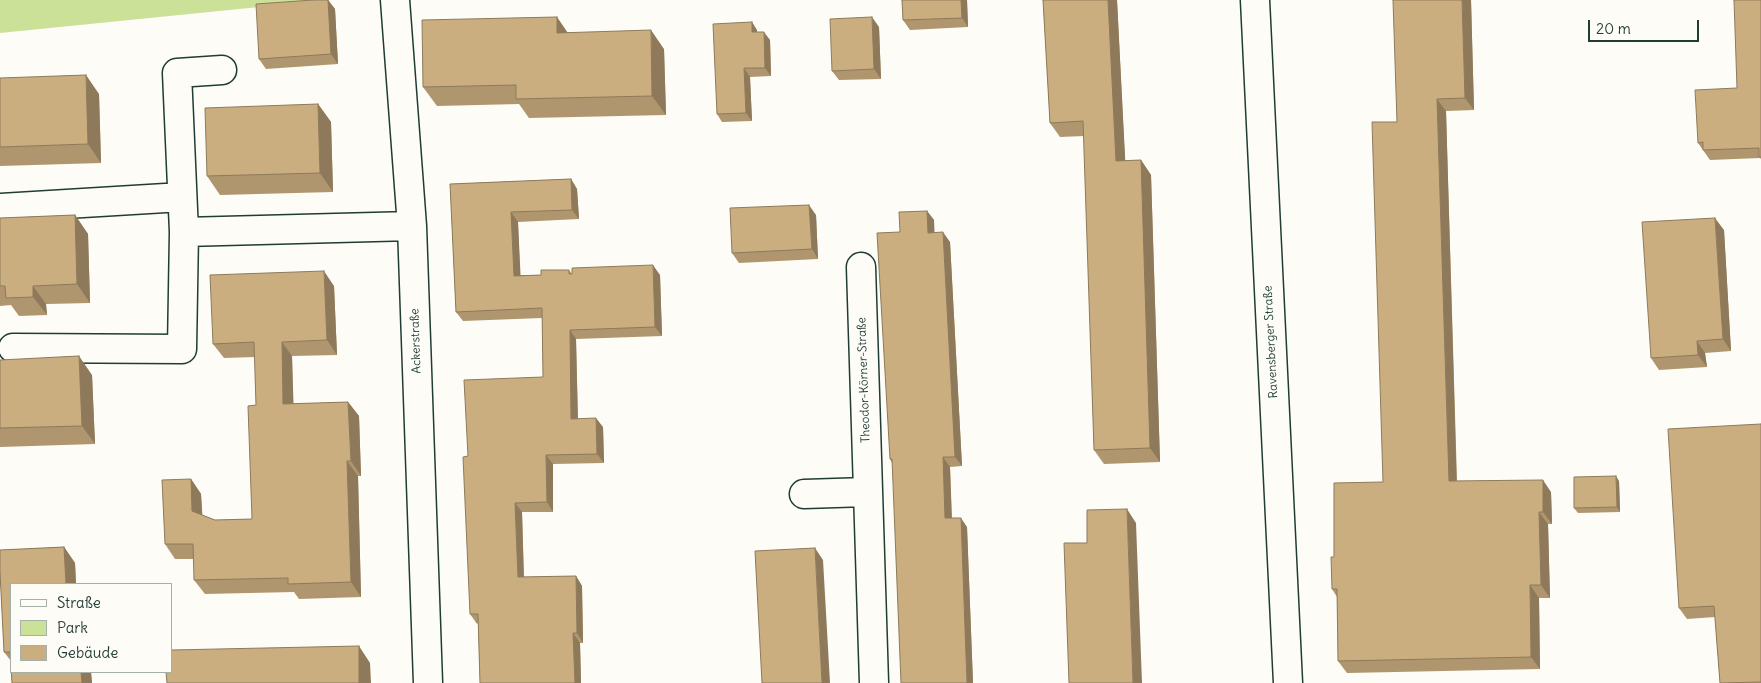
<!DOCTYPE html>
<meta charset="utf-8">
<style>
body{margin:0}
#map{position:relative;width:1761px;height:683px;overflow:hidden;background:#fdfcf7;font-family:Delius,sans-serif}
canvas{display:block}
.legend{position:absolute;left:10px;top:583px;width:162px;height:90px;box-sizing:border-box;background:#fdfcf7;border:1px solid #a4b0a9;margin:0;padding:6px 9px;list-style:none;font-size:15px;color:#1f3d34}
.legend li{display:flex;align-items:center;gap:10px;height:25px}
.legend b{width:25px;border:1px solid #a4b0a9}
.scale{position:absolute;left:1588px;top:20px;width:111px;height:22px;box-sizing:border-box;border:2px solid #1f3d34;border-top:0;padding-left:6px;font-size:15px;line-height:18px;white-space:nowrap;color:#1f3d34;-webkit-text-stroke:4px #fdfcf7;paint-order:stroke}
</style>
<div id="map">
<canvas width="1761" height="683"></canvas>
<ul class="legend">
<li><b style="height:6px;background:#fdfcf7"></b>Straße</li>
<li><b style="height:14px;background:#cbe197"></b>Park</li>
<li><b style="height:14px;background:#cbae80"></b>Gebäude</li>
</ul>
<div class="scale">20 m</div>
</div>
<script>
const ctx = document.querySelector('canvas').getContext('2d');
ctx.lineJoin = 'round';
function paint(path, color) { ctx.fillStyle = color; ctx.fill(path, 'evenodd'); }
const poly = rows => new Path2D(rows.map(r => 'M' + r).join(''));
function strokePath(path, color, width, dash) { ctx.strokeStyle = color; ctx.lineWidth = width; ctx.lineCap = dash ? 'butt' : 'round'; ctx.setLineDash(dash || []); ctx.stroke(path); }
function label(font, color, halo, rows, align = 'center') {
  ctx.font = font + ' Delius,sans-serif'; ctx.lineWidth = 5; ctx.setLineDash([]); ctx.textBaseline = 'middle'; ctx.strokeStyle = halo; ctx.fillStyle = color; for (const [text, x, y, turn = 0] of rows) {
    ctx.save(); ctx.translate(x, y); ctx.rotate((+turn || 0) * Math.PI / 180); ctx.textAlign = isNaN(turn) ? turn : align; if (halo) ctx.strokeText(text, 0, 0); ctx.fillText(text, 0, 0); ctx.restore();
  }
}
const green = poly([
 [0,0,329,0,0,33]
]);
const minor = poly([
 [395,0,412,226,428,683],
 [1255,0,1288,683],
 [0,208,182,197],
 [184,232,177,73,222,70],
 [861,267,874,683],
 [13,348,182,349,184,232,412,226],
 [804,494,867,492]
]);
const wall = poly([
 [313,0,328,0,335,9,338,64,266,69,259,59],
 [902,0,967,0,968,27,910,30,903,20],
 [1043,0,1117,0,1125,161,1141,160,1151,175,1160,462,1104,464,1094,450,1084,136,1060,137,1050,123],
 [1471,0,1474,110,1446,111,1457,481,1551,492,1552,524,1548,524,1550,598,1539,598,1540,669,1347,673,1338,661,1337,597,1332,589,1334,557,1383,482,1397,122],
 [1761,0,1761,159,1760,158,1710,160,1698,143,1737,88],
 [879,27,881,79,839,80,832,71],
 [757,30,757,32,770,40,771,76,750,77,752,121,722,122,717,114],
 [568,32,664,49,666,115,529,118,519,104,437,106,423,87],
 [0,78,99,94,101,163,0,166],
 [318,104,331,122,333,192,220,195,207,176],
 [571,179,577,189,579,219,518,222,520,275,541,275,569,270,572,274,660,275,662,336,576,339,578,419,603,427,604,463,553,464,553,512,522,512,524,577,576,576,582,586,583,643,580,643,581,683,480,683,478,623,477,624,470,614,468,456,543,377,542,318,463,321,456,312,450,184],
 [927,211,934,220,934,233,950,242,962,466,950,467,952,518,967,527,973,683,892,463,890,459,900,232],
 [75,215,88,234,90,303,46,304,47,315,19,316,11,305,0,306,0,218],
 [816,215,818,259,739,263,732,253],
 [1724,230,1731,351,1705,353,1707,367,1659,370,1651,358],
 [334,286,337,355,292,356,293,404,348,402,359,416,361,476,358,476,361,597,299,599,294,592,205,594,194,580,194,559,175,559,165,544,191,479,201,494,202,515,215,520,252,519,256,405,255,357,224,358,213,344],
 [0,360,92,375,95,444,0,447],
 [1761,424,1761,683,1720,683,1715,617,1687,619,1679,608],
 [1619,481,1620,512,1578,513,1574,508],
 [64,547,75,563,76,584,11,584,11,672,91,672,92,683,12,683,11,661,4,652,0,572,0,550]
]);
const shadedWall = poly([
 [328,0,335,9,338,64,331,54],
 [961,0,967,0,968,27,962,18],
 [1108,0,1117,0,1126,175,1116,161],
 [1462,0,1471,0,1474,110,1465,98],
 [557,17,570,36,557,33],
 [872,17,879,27,881,79,874,69],
 [752,22,757,30,757,40,752,32],
 [651,30,664,49,666,115,652,96],
 [764,32,770,40,771,76,765,68],
 [744,68,750,77,752,121,746,113],
 [86,75,99,94,101,163,88,144],
 [1437,99,1446,111,1457,494,1449,481],
 [318,104,331,122,333,192,320,173],
 [1141,160,1151,175,1160,462,1150,448],
 [571,179,577,189,579,219,572,210],
 [809,205,816,215,818,259,812,249],
 [927,211,934,220,935,243,928,233],
 [511,212,518,222,521,285,514,276],
 [75,215,88,234,90,303,77,284],
 [1715,218,1724,230,1731,351,1723,339],
 [943,232,950,242,962,466,955,457],
 [653,265,660,275,662,336,655,327],
 [324,271,334,286,337,355,327,340],
 [33,286,46,304,47,315,33,297],
 [570,330,576,339,578,428,571,419],
 [1697,341,1705,353,1707,367,1698,355],
 [282,342,292,356,294,419,283,404],
 [79,356,92,375,95,444,82,426],
 [348,402,359,416,361,476,351,461],
 [596,418,603,427,604,463,597,454],
 [546,455,553,464,553,512,547,502],
 [943,457,950,467,952,528,945,518],
 [347,461,358,476,361,597,351,582],
 [1616,476,1619,481,1620,512,1617,507],
 [191,479,201,494,203,525,192,511],
 [1543,480,1551,492,1552,524,1543,512],
 [515,503,522,512,524,586,518,577],
 [1127,509,1136,523,1142,683,1133,683],
 [1539,512,1548,524,1550,598,1541,585],
 [961,518,967,527,973,683,967,683],
 [64,547,75,563,76,584,66,584],
 [815,548,823,560,830,683,822,683],
 [576,576,582,586,583,643,577,633],
 [1530,585,1539,598,1540,669,1531,657],
 [573,633,580,643,581,683,575,683],
 [359,646,370,663,371,683,359,683],
 [81,672,91,672,92,683,82,683]
]);
const building = poly([
 [313,0,328,0,331,54,259,59,256,4,313,0],
 [902,0,961,0,962,18,903,20,902,0],
 [1043,0,1108,0,1116,161,1141,160,1150,448,1094,450,1083,121,1050,123,1043,0],
 [1393,0,1462,0,1465,98,1437,99,1449,481,1543,480,1543,512,1539,512,1541,585,1530,585,1531,657,1338,661,1337,589,1332,589,1331,557,1334,557,1334,483,1383,482,1372,122,1397,122,1393,0],
 [1734,0,1761,0,1761,157,1759,157,1759,148,1703,150,1703,142,1698,143,1695,90,1737,88,1734,0],
 [557,17,557,33,651,30,652,96,516,99,516,85,423,87,422,20,557,17],
 [872,17,874,69,832,71,830,19,872,17],
 [752,22,752,32,764,32,765,68,744,68,746,113,717,114,713,24,752,22],
 [86,75,88,144,0,147,0,78,86,75],
 [318,104,320,173,207,176,205,108,318,104],
 [571,179,572,210,511,212,514,276,541,275,541,270,569,270,569,274,572,274,572,268,653,265,655,327,570,330,571,419,596,418,597,454,546,455,547,502,515,503,518,577,576,576,577,633,573,633,575,683,480,683,478,614,470,614,463,457,468,456,464,380,543,377,542,308,456,312,450,184,571,179],
 [809,205,812,249,732,253,730,208,809,205],
 [927,211,928,233,943,232,955,457,943,457,945,518,961,518,967,683,901,683,892,459,890,459,877,233,900,232,899,212,927,211],
 [75,215,77,284,33,286,33,297,6,298,5,286,0,286,0,218,75,215],
 [1715,218,1723,339,1697,341,1698,355,1651,358,1642,222,1715,218],
 [324,271,327,340,282,342,283,404,348,402,351,461,347,461,351,582,288,584,288,578,194,580,193,544,165,544,162,480,191,479,192,511,215,520,252,519,248,406,256,405,254,342,213,344,210,275,324,271],
 [79,356,82,426,0,428,0,360,79,356],
 [1761,424,1761,682,1720,683,1714,606,1679,608,1668,429,1761,424],
 [1616,476,1617,507,1574,508,1574,477,1616,476],
 [1127,509,1133,683,1069,683,1064,543,1087,543,1087,510,1127,509],
 [64,547,66,584,11,584,11,672,81,672,82,683,12,683,10,652,4,652,0,572,0,550,64,547],
 [815,548,822,683,762,683,755,551,815,548],
 [359,646,359,683,167,683,166,672,171,672,171,650,359,646]
]);
const streetNames = [
 ["Ackerstraße",416,341,-92],
 ["Ravensberger Straße",1271,342,-93],
 ["Theodor-Körner-Straße",864,380,-92]
];
paint(green, '#cbe197');
strokePath(minor, '#1f3d34', 31);
strokePath(minor, '#fdfcf7', 28);
paint(wall, '#af966e');
paint(shadedWall, '#8e7a5a');
paint(building, '#cbae80');
strokePath(building, '#8e7a5a', 1);
label('12px', '#1f3d34', '#fdfcf7', streetNames);
</script>
